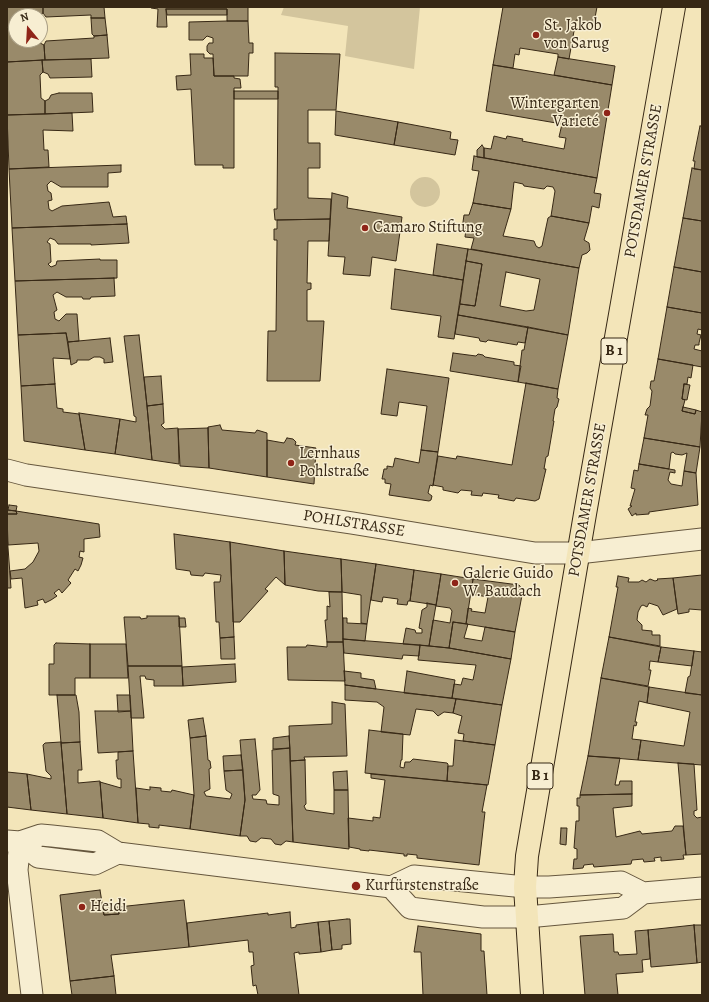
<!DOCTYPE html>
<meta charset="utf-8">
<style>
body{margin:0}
#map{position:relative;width:709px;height:1002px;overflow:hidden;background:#f3e5b9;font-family:Alegreya,serif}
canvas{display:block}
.frame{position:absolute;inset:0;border:8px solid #372815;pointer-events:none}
.north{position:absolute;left:8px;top:8px;width:40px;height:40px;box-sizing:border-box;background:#f7eed2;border:1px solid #aa9f86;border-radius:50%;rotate:342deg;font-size:11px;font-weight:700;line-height:16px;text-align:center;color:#372815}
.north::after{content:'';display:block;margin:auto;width:14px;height:18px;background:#8f2418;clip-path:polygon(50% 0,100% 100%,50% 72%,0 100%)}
</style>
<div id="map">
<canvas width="709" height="1002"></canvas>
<div class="frame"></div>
<div class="north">N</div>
</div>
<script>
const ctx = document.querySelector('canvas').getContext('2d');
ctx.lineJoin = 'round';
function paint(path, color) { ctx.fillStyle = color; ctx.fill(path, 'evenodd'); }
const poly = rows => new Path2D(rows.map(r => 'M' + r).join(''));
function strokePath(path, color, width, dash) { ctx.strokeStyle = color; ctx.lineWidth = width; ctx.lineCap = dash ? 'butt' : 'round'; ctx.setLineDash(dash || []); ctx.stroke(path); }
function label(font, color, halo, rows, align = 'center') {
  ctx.font = font + ' Alegreya,serif'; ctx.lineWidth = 3; ctx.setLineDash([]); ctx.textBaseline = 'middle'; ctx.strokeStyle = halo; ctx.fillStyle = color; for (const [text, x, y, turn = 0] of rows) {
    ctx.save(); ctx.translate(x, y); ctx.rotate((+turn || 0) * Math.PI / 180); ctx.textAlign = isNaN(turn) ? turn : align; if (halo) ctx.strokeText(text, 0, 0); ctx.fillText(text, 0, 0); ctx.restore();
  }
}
const green = poly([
 [284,7,420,7,414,69,345,56,348,26,281,15],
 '410 192a15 15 0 1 1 30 0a15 15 0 1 1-30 0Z'
]);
const building = poly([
 [7,7,43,7,43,13,38,16,16,16,16,40,39,40,40,43,44,45,45,60,7,62,7,7],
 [43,7,104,7,105,18,91,18,91,15,46,17,43,13,43,7],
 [151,7,248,7,248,21,227,21,227,9,166,9,167,27,157,27,158,9,151,8,151,7],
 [503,7,597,7,594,23,576,20,569,59,558,57,558,54,520,48,519,55,515,54,513,68,493,65,503,7],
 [166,9,227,9,227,15,167,15,166,9],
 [91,18,105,18,107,35,94,36,92,34,91,18],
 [227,21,248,21,249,43,253,43,253,53,249,53,248,76,214,76,213,54,210,54,207,51,207,46,209,43,213,43,213,38,207,36,203,40,189,40,189,22,227,21],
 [107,35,109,58,45,60,44,45,46,41,94,38,94,36,107,35],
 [275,53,340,54,336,110,308,110,308,143,320,143,320,168,308,168,308,198,331,199,330,219,275,220,274,209,277,209,278,91,278,87,275,87,275,53],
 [190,54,204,54,204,58,213,58,214,76,234,76,234,78,240,79,241,88,234,88,234,168,223,168,223,165,195,165,191,89,177,90,176,76,191,75,190,54],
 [558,57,615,66,612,85,554,75,558,57],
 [91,59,92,77,50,78,48,74,43,72,42,60,91,59],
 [42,60,43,72,40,75,41,98,45,101,45,114,7,115,7,62,42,60],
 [493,65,612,85,597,178,484,158,484,148,491,149,494,136,506,139,507,136,523,139,522,141,564,149,566,138,559,137,562,124,486,111,493,65],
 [234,91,278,91,278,99,234,99,234,91],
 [59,93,92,93,93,112,45,114,45,101,49,99,51,95,59,93],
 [336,111,398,122,394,145,335,135,336,111],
 [72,113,73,131,43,130,44,150,48,150,49,167,9,169,7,115,72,113],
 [398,122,451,132,450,139,458,140,455,155,394,145,398,122],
 [700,126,702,126,702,170,694,169,695,161,693,161,700,126],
 [482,145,484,148,484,158,477,157,477,150,482,145],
 [474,156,597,178,594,193,601,194,599,208,592,206,589,223,551,216,555,191,553,187,547,186,544,189,524,186,523,184,514,182,511,209,473,203,479,171,472,170,474,156],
 [121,165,121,172,108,173,108,187,61,187,51,181,47,185,48,191,51,193,52,200,48,201,49,209,52,211,62,206,109,202,113,217,126,216,127,224,12,228,9,169,121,165],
 [692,168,702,170,702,221,683,218,692,168],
 [332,193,348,197,347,208,402,217,396,261,372,257,370,276,343,274,345,257,328,256,332,193],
 [473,203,511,209,503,236,534,241,536,246,539,248,542,246,548,218,551,216,589,223,584,240,589,243,590,250,587,253,582,255,579,268,471,249,474,238,465,237,466,229,462,229,464,215,469,215,473,203],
 [683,218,702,221,702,272,674,267,683,218],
 [330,219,329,241,308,241,307,283,311,283,311,289,307,290,307,321,324,321,320,381,267,381,268,331,276,331,277,240,274,240,274,229,277,229,277,220,330,219],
 [127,224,129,243,91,245,91,244,58,244,55,240,50,238,47,242,50,244,51,262,48,264,51,267,56,265,57,261,100,259,100,260,117,260,117,278,15,281,12,228,127,224],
 [437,244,468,249,463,280,433,275,437,244],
 [468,249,579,268,568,335,458,315,460,304,475,306,482,264,466,261,468,249],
 [506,272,540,279,534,310,526,311,500,306,506,272],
 [466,261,482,264,475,306,460,304,466,261],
 [674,267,702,272,702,313,667,307,674,267],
 [395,269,463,280,454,339,438,337,441,316,391,309,395,269],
 [114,278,115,296,91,297,90,299,83,299,82,297,66,297,57,292,53,295,57,310,54,312,55,319,59,321,66,314,77,314,79,341,68,342,66,333,18,335,15,281,114,278],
 [667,307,702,313,702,330,698,329,697,334,701,335,699,343,699,345,695,345,694,349,702,351,702,367,658,359,667,307],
 [458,315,528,327,525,343,518,342,517,345,488,340,486,342,480,341,479,338,455,334,458,315],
 [528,327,568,335,558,389,518,382,522,350,524,350,528,327],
 [66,333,70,359,53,358,55,384,21,386,18,335,66,333],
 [139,335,147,406,152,460,115,454,120,419,136,422,136,417,134,416,124,336,139,335],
 [110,338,113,362,104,363,104,359,100,357,94,357,89,360,77,360,77,362,71,365,68,342,110,338],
 [453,353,476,356,478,354,483,355,485,357,514,362,514,365,521,366,518,382,450,371,453,353],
 [658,359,693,365,691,378,688,377,687,384,684,384,682,399,685,400,682,411,695,414,696,410,702,412,700,447,644,438,648,415,645,415,647,409,650,406,652,391,650,388,651,381,654,381,658,359],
 [387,369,449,378,438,452,421,450,427,406,399,402,397,416,381,414,387,369],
 [161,376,163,404,147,406,144,377,161,376],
 [526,383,558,389,557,398,559,399,557,407,555,409,553,421,554,421,548,456,546,457,544,469,546,469,539,499,535,501,516,498,514,501,498,498,499,495,483,493,482,496,471,495,472,491,461,490,458,493,443,490,443,487,433,485,438,456,456,459,457,456,512,465,526,383],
 [55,384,57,408,63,409,63,412,79,414,85,450,24,441,21,386,55,384],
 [684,384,690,385,687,400,682,399,684,384],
 [163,404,164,423,161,425,165,429,178,428,179,464,152,460,147,406,163,404],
 [683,407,696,410,695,414,682,411,683,407],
 [79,413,120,419,115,454,85,450,79,413],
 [220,425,222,430,255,433,257,430,267,433,267,477,209,468,208,427,220,425],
 [208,428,209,468,180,466,178,429,208,428],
 [287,438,293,439,296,442,295,445,316,448,314,484,267,477,267,440,284,443,287,438],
 [644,438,700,447,696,473,684,471,687,453,682,455,675,454,673,452,671,453,669,469,639,464,644,438],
 [421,450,438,452,433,486,430,485,428,493,432,496,431,500,429,501,389,495,391,484,385,483,385,479,382,479,384,469,387,469,387,466,393,467,395,458,419,463,421,450],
 [639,464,675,470,675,473,670,472,668,480,671,484,682,486,684,471,696,473,698,505,649,512,649,514,636,515,636,513,632,516,628,509,632,506,630,506,635,489,631,488,634,470,638,471,639,464],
 [9,505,17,506,16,511,8,510,9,505],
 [7,510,16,511,17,514,7,514,7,510],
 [16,511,99,524,100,537,84,539,84,552,80,551,79,557,83,558,81,565,78,571,75,569,68,580,71,583,62,593,59,589,54,593,57,596,51,600,45,603,43,599,37,601,38,605,25,608,22,578,11,579,10,571,25,569,33,562,39,551,38,543,8,545,7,514,17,514,16,511],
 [7,534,11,588,7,588,7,534],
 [174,534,230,542,234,637,220,638,219,622,216,622,214,582,220,582,221,575,205,573,203,576,191,575,190,571,176,569,174,534],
 [230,542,284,551,285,585,276,577,265,589,268,591,240,622,233,622,230,542],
 [284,551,341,559,342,592,318,591,285,585,284,551],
 [341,559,376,564,367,624,361,623,361,595,342,592,341,559],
 [376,564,414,570,410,601,408,601,407,605,397,604,398,599,383,597,382,602,371,600,376,564],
 [414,570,441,574,436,605,410,601,414,570],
 [441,574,473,579,466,624,453,622,449,648,429,646,433,620,450,623,452,611,450,608,436,606,441,574],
 [702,575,702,610,689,609,689,612,678,614,673,578,702,575],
 [618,576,629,578,628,582,639,582,642,580,646,582,650,579,655,581,658,580,657,579,673,578,677,609,663,615,658,606,649,603,647,607,643,605,641,606,638,612,637,620,642,625,642,630,652,631,652,635,660,635,660,646,609,637,618,587,616,587,618,576],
 [473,579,519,585,523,590,515,632,466,624,468,608,472,609,471,611,485,613,488,597,471,594,473,579],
 [329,592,342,592,343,642,327,642,325,620,327,620,327,606,330,607,329,592],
 [427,603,436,605,429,646,403,644,406,628,415,630,416,633,422,633,422,629,419,628,422,610,427,607,427,603],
 [147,616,179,616,182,666,128,666,124,617,140,617,141,619,147,618,147,616],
 [179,618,185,618,186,627,179,627,179,618],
 [343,618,347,618,347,623,367,624,365,641,343,639,343,618],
 [453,622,468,624,464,638,482,641,485,627,515,632,511,659,449,648,453,622],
 [234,637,235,659,221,659,220,638,234,637],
 [609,637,661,647,658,662,650,661,649,670,651,670,648,686,601,678,609,637],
 [343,639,420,645,419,656,403,655,402,659,344,653,343,639],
 [327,642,343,642,345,681,288,680,287,647,306,647,307,645,327,647,327,642],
 [56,643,90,644,90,678,75,678,75,695,49,695,49,664,54,664,54,645,56,643],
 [90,644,126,644,128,678,90,678,90,644],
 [420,645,449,648,511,659,502,705,452,698,454,684,461,685,463,678,473,680,476,665,418,660,420,645],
 [661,647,694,651,692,666,658,662,661,647],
 [694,651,702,652,702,695,685,693,688,677,690,676,694,651],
 [235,664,236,682,183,686,182,667,235,664],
 [128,666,182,666,183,686,154,686,154,680,146,679,145,676,140,676,144,718,131,718,128,666],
 [344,671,361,673,361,678,374,680,376,689,345,685,344,671],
 [407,671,455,680,452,698,404,693,407,671],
 [601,678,649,687,647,703,639,701,635,722,637,722,636,726,634,725,632,739,641,740,638,760,588,756,601,678],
 [345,685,456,699,453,713,444,712,438,716,433,711,416,709,410,735,381,732,384,707,377,702,345,700,345,685],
 [649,687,702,695,702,765,638,760,641,740,684,746,690,712,647,703,649,687],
 [57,695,76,695,79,712,80,742,61,743,57,695],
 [117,695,130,695,131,711,118,712,117,695],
 [456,699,502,705,495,745,463,741,464,734,458,733,462,716,453,713,456,699],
 [332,702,345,704,347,756,304,757,305,760,290,761,289,726,332,724,332,702],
 [95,711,131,711,133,751,98,753,95,711],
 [203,718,206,736,190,738,188,720,203,718],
 [369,730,403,734,402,760,401,760,400,767,404,768,405,762,410,762,413,759,447,763,448,764,447,781,365,773,369,730],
 [206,736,208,760,210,761,211,768,209,769,210,789,204,792,206,796,230,799,232,794,226,790,224,771,243,770,245,800,240,836,190,829,194,794,190,738,206,736],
 [289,736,290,748,273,749,273,738,289,736],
 [255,739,260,790,256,795,252,795,253,799,266,800,267,804,279,805,279,796,273,794,272,750,290,748,293,842,286,841,281,845,275,844,271,839,261,838,256,842,250,841,247,836,240,836,245,800,240,740,255,739],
 [455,740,495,745,488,785,447,781,448,766,453,766,455,740],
 [61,742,67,814,31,810,27,774,51,779,51,776,46,771,43,745,45,743,61,742],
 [80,742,82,770,78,770,78,783,100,781,103,818,67,814,61,743,80,742],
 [133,751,138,823,103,818,100,782,121,788,121,779,118,779,117,777,116,760,118,760,118,752,133,751],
 [241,755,243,770,224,771,223,756,241,755],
 [588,756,620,758,615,785,619,785,620,781,632,781,632,794,580,795,588,756],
 [305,760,306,804,304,806,306,810,334,814,334,790,348,790,349,849,293,842,290,761,305,760],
 [678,763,694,764,697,810,694,811,694,815,697,818,702,817,702,854,686,855,678,763],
 [347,771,348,790,334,790,333,772,347,771],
 [7,772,27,774,31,810,7,807,7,772],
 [371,774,487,785,482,812,485,812,479,865,417,858,417,855,407,854,407,856,404,856,404,854,369,850,369,851,360,850,360,849,349,847,348,818,373,821,373,817,380,818,385,780,371,778,371,774],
 [150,787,161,788,161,791,171,792,172,790,194,795,190,829,159,825,159,828,149,827,149,824,138,823,136,788,150,790,150,787],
 [632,794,632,806,613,808,616,837,640,831,642,834,672,831,675,826,683,826,686,855,683,855,684,859,661,861,661,857,654,858,655,861,644,862,643,859,632,860,631,864,594,867,593,864,584,865,583,868,573,869,574,859,577,859,577,849,574,848,576,821,579,821,579,806,577,806,577,798,580,798,580,795,632,794],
 [561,828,567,828,566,845,560,844,561,828],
 [100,890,104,915,119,914,118,907,184,900,189,947,111,955,114,976,70,981,60,895,100,890],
 [118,907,119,914,104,915,103,909,118,907],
 [290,912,291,928,296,927,296,925,318,922,321,952,299,954,299,952,294,953,299,995,258,995,256,985,253,986,251,966,254,965,253,952,249,952,248,940,189,947,187,923,268,913,268,915,290,912],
 [347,919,350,919,351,944,342,945,342,949,332,950,329,921,347,919],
 [329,921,332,950,321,952,318,922,329,921],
 [694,925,697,963,651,967,648,930,694,925],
 [694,925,702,925,702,962,697,963,694,925],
 [418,926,481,934,481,951,484,951,487,995,423,995,421,952,414,952,418,926],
 [648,930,650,959,642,960,643,972,616,974,618,995,585,995,580,936,613,934,614,952,618,952,619,955,637,954,635,931,648,930],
 [114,976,116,995,72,995,70,981,114,976]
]);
const minor = poly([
 [7,470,26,475,352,523,535,553,578,553,702,539],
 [7,841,20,842,41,835,52,836,98,841,118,853,391,887,414,876,525,887,549,887,621,882,643,893,702,888],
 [20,842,17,870,32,995],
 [20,842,38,857,95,864,118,853],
 [391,887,410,908,483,917,527,917,623,908,643,893]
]);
const major = poly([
 [532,995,525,887,527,856,585,514,674,7]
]);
const markers = [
 [536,35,4,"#8f2418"],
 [607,113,4,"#8f2418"],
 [365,228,4,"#8f2418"],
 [291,463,4,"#8f2418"],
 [455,583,4,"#8f2418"],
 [356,886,5,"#8f2418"],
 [82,907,4,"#8f2418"]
];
const shields = [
 [614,351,26],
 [540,776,26]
];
const shieldNames = [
 ["B 1",614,351],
 ["B 1",540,776]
];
const poiNames = [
 ["St. Jakob",544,26],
 ["von Sarug",544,44],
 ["Wintergarten",599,104,"right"],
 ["Varieté",599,122,"right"],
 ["Camaro Stiftung",373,228],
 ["Lernhaus",299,454],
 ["Pohlstraße",299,472],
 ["Galerie Guido",463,574],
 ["W. Baudach",463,592],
 ["Kurfürstenstraße",365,886],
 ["Heidi",90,907]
];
const streetNames = [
 ["POTSDAMER STRASSE",644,181,-80],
 ["POTSDAMER STRASSE",588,500,-80],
 ["POHLSTRASSE",354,524,9]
];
paint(green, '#d3c59d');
paint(building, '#998a6a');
strokePath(building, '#372815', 1);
strokePath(minor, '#66573e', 23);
strokePath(major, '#372815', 24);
strokePath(minor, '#f7eed2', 21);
strokePath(major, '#f3e5b9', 22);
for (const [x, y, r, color] of markers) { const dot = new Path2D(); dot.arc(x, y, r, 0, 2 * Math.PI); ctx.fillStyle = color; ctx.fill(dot); strokePath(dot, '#f7eed2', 1.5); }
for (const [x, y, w] of shields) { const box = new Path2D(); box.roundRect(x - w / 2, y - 13, w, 26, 3); ctx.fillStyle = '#f7eed2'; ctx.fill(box); strokePath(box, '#372815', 1); }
label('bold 15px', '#372815', null, shieldNames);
label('16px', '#372815', '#f7eed2', poiNames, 'left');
label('16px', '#372815', '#f7eed2', streetNames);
</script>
